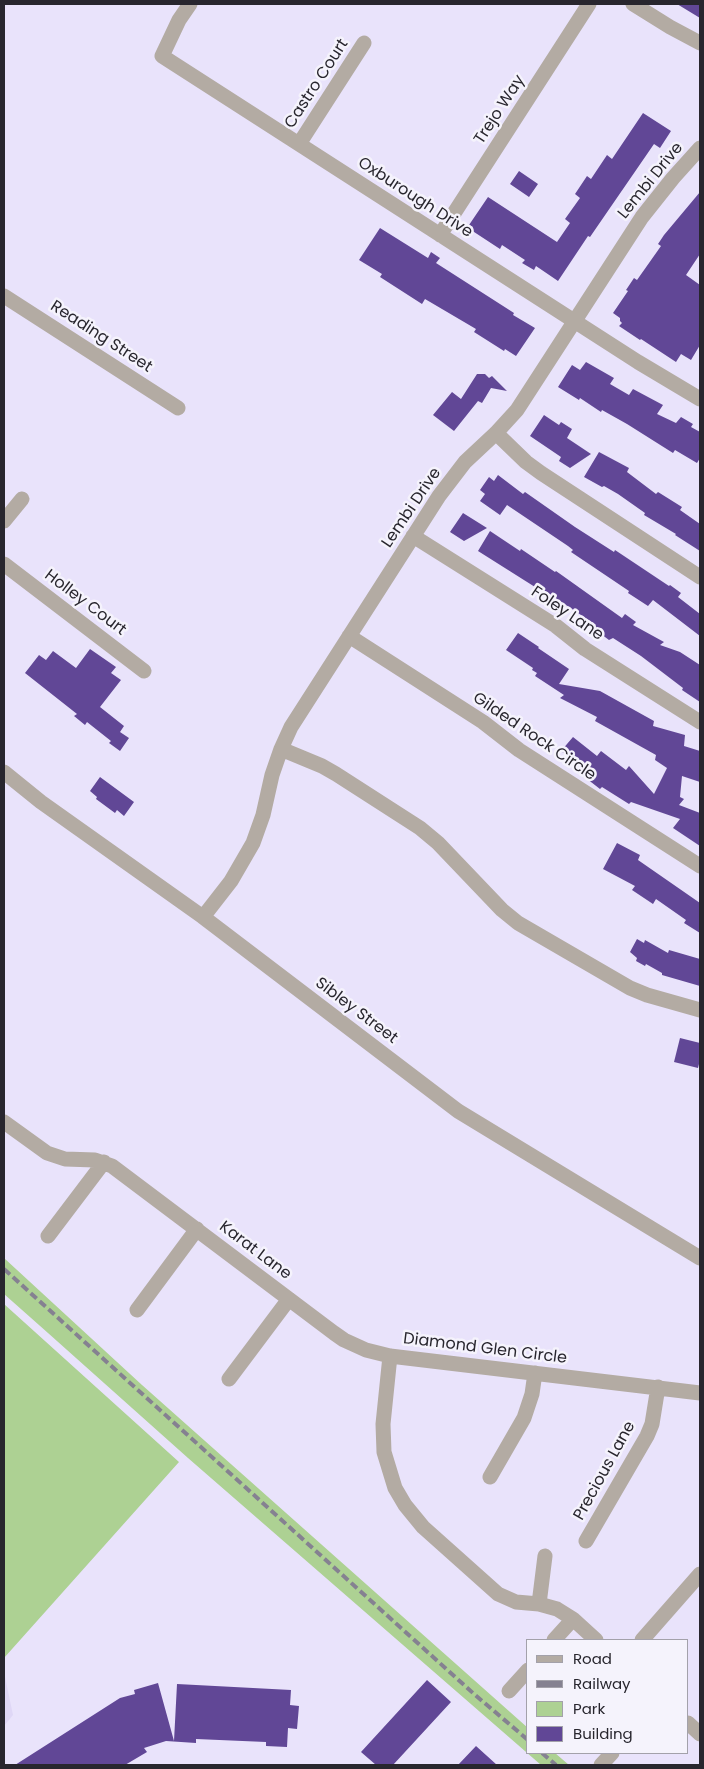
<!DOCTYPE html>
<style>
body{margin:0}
#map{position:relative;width:704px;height:1769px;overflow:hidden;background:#e9e3fb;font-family:Poppins,sans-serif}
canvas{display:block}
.frame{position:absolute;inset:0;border:5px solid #28262e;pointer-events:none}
.legend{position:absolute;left:526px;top:1639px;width:162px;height:115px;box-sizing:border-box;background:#f5f3fc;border:1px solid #a3a1aa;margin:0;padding:6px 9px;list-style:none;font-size:15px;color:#28262e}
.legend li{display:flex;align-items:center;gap:10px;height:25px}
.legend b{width:25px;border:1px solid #a3a1aa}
</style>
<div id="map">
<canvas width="704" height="1769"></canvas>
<div class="frame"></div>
<ul class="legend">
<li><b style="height:6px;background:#b3aba3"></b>Road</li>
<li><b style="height:6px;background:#858191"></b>Railway</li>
<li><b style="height:14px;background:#add193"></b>Park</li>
<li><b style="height:14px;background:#614796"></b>Building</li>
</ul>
</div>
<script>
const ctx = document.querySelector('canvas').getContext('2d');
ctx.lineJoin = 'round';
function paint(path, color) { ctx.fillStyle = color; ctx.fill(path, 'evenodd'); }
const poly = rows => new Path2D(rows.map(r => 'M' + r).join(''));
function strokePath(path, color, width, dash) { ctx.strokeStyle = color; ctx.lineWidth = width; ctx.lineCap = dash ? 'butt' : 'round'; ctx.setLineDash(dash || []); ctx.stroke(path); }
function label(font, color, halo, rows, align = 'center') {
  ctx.font = font + ' Poppins,sans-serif'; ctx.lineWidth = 5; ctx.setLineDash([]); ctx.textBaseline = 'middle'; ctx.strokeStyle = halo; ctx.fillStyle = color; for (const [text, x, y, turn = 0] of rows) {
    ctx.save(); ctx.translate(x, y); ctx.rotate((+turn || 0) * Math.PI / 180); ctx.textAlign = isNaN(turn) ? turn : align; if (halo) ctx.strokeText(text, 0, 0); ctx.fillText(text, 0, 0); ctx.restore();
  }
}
const built = poly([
 [4,1672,13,1715,4,1726]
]);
const green = poly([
 [4,1258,142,1385,528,1728,528,1753,555,1753,569,1765,541,1765,188,1458,48,1333,4,1294],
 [4,1304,179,1462,4,1658]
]);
const building = poly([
 [677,4,700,4,700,18],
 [643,113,671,131,660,148,654,144,590,237,588,236,558,281,536,266,534,270,522,263,525,260,502,245,500,249,471,230,473,227,469,225,488,197,557,242,570,223,565,219,580,198,575,194,587,176,591,179,607,155,612,159],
 [519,171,538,184,529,197,510,184],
 [700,192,700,254,686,275,700,285,700,345,691,360,681,354,676,362,641,339,640,340,619,326,622,323,620,321,620,318,613,313,628,291,626,290,634,278,637,280,661,246,658,244,664,235],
 [380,228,428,258,431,252,440,258,436,263,514,313,513,315,535,328,516,356,505,349,504,351,474,332,476,329,425,299,422,304,380,277,382,274,359,260],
 [586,362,614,378,610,384,629,395,633,389,663,405,657,414,676,423,681,417,693,424,691,427,700,432,700,458,697,463,675,450,673,453,627,424,602,410,601,412,580,398,579,400,558,387,572,365,580,370],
 [477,374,485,374,489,378,492,376,507,391,491,388,482,403,478,401,454,431,433,415,452,392,461,399],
 [544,415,559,425,561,422,572,429,567,438,591,454,570,468,559,461,561,457,530,436],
 [599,452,629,468,627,472,656,494,658,492,682,507,680,510,700,524,700,551,675,535,676,534,644,515,645,513,618,494,604,486,602,487,584,477],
 [498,475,523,494,525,492,575,527,614,552,615,550,669,586,670,585,681,593,678,597,700,614,700,636,653,600,648,606,628,593,629,591,571,552,573,550,568,546,507,505,500,515,480,501,485,494,480,490,489,477,494,481],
 [463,513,487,528,464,541,450,532],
 [490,531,520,551,521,549,555,572,556,571,622,618,625,614,636,622,633,625,664,642,660,645,680,652,700,665,700,702,682,690,683,688,641,656,613,638,609,640,593,628,596,625,536,585,535,587,478,551],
 [518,633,539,647,538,648,569,669,559,684,600,691,654,721,653,726,685,735,684,746,700,751,700,782,682,776,680,797,684,799,679,805,700,813,700,846,673,828,680,819,631,802,629,804,602,787,600,789,582,775,586,770,561,751,573,737,597,756,601,751,626,770,629,766,654,794,667,768,655,760,656,755,595,721,597,717,560,698,564,695,535,676,537,673,532,670,533,668,506,650],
 [90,649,116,667,111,673,121,680,100,707,124,726,120,732,129,738,120,751,109,743,111,741,87,722,85,725,74,716,77,714,25,673,39,655,46,660,53,651,76,668],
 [100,777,134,802,124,816,117,810,115,813,96,799,97,797,90,791],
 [617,843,640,855,638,860,700,903,700,933,684,923,686,920,656,899,653,904,632,890,635,886,603,869],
 [637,939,644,943,645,940,668,953,669,950,700,959,700,986,662,975,662,973,646,964,645,966,636,961,637,958,630,952],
 [680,1038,700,1043,700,1060,698,1068,674,1062],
 [427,1680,451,1702,393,1765,376,1765,361,1752],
 [158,1683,174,1741,177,1684,291,1690,290,1705,299,1706,297,1729,288,1728,287,1747,266,1746,266,1742,196,1739,196,1743,166,1741,144,1748,147,1752,125,1765,15,1765,120,1698,135,1694,134,1690],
 [476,1746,497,1765,458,1765]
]);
const minor = poly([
 [190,4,179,20,162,56,638,362,700,399],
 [633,4,670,27,700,43],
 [299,144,364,43],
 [440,235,589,4],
 [4,296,178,408],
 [496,433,526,462,541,473,700,577],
 [4,521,22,499],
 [413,536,556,626,585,649,700,722],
 [4,564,144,671],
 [349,636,483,722,519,750,700,866],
 [281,749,322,766,336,774,420,828,438,843,502,910,518,923,630,988,647,995,700,1010],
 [4,772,41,802,203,917,458,1111,700,1258],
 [203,917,231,881,253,843,263,815,272,775,281,749,291,727,439,496,465,462,496,433,517,410,642,217,673,178,700,148],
 [4,1122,47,1153,65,1159,95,1160,112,1166,334,1333,344,1340,366,1350,390,1356,700,1393],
 [48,1236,104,1162],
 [137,1310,197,1229],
 [390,1356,383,1424,384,1452,395,1488,405,1505,423,1527,498,1594,516,1602,539,1604,557,1609,573,1619,596,1640],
 [229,1379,289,1299],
 [490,1477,524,1418,532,1394,535,1373],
 [586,1541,647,1436,652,1424,658,1387],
 [539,1604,545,1556],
 [554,1640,573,1619],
 [642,1640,700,1574],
 [509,1691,528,1670],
 [688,1723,700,1734],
 [601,1765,612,1753]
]);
const rail = poly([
 [4,1269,474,1694,528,1740],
 [542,1753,556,1765]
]);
const streetNames = [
 ["Castro Court",317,84,-57],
 ["Trejo Way",500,110,-57],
 ["Lembi Drive",651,181,-51],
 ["Oxburough Drive",415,198,33],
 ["Reading Street",101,337,33],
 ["Lembi Drive",412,508,-56],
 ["Holley Court",85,603,37],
 ["Foley Lane",567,614,34],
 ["Gilded Rock Circle",534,737,34],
 ["Sibley Street",356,1011,37],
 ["Karat Lane",255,1251,37],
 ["Diamond Glen Circle",485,1349,7],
 ["Precious Lane",605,1471,-61]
];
paint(built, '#dfd7f6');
paint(green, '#add193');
paint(building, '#614796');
strokePath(minor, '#b3aba3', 15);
strokePath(rail, '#858191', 4, [8, 4]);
label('16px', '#28262e', '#f5f3fc', streetNames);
</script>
